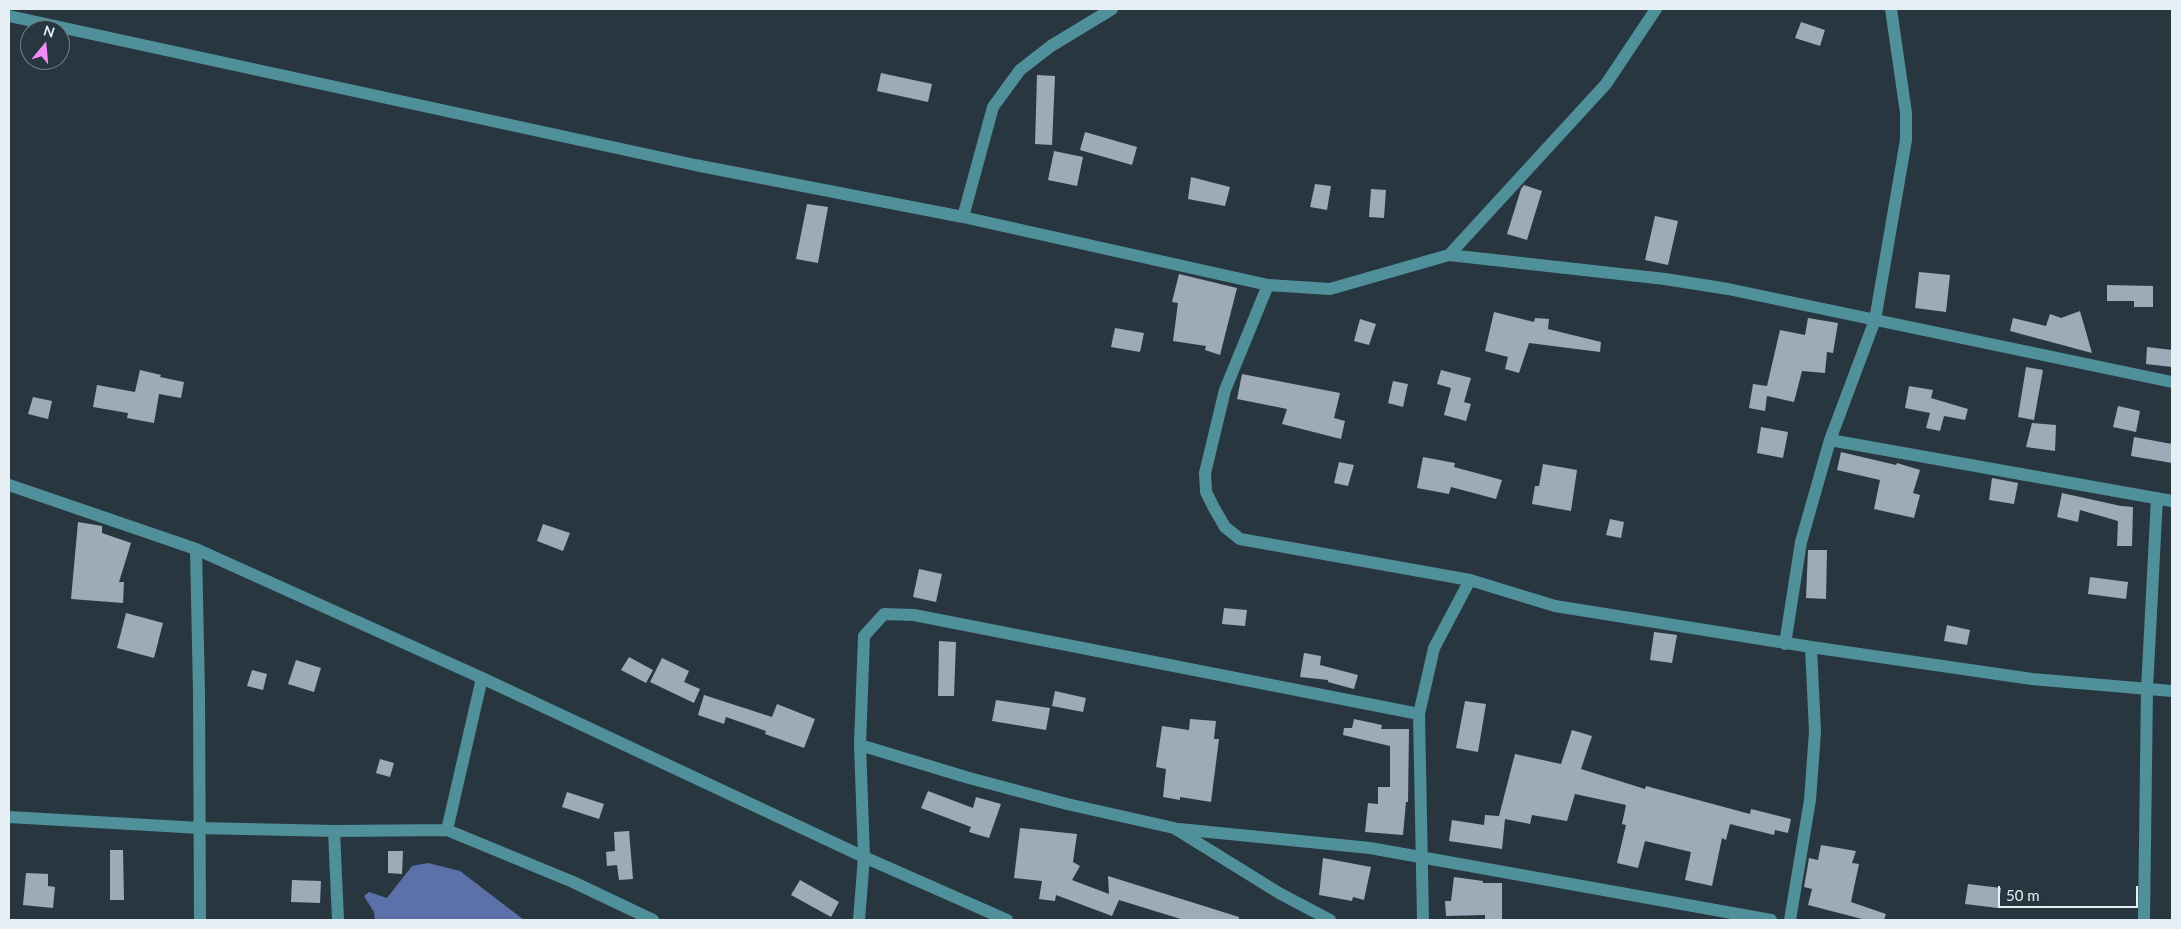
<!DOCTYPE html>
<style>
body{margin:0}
#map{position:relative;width:2181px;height:929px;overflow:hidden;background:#28373f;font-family:Lato,sans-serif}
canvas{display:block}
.frame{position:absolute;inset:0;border:10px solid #e6eff4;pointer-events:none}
.north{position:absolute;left:20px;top:20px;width:50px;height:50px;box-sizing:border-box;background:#28373f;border:1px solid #748187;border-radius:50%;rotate:17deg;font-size:14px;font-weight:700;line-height:20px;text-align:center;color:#e6eff4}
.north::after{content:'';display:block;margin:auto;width:18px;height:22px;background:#f18bf5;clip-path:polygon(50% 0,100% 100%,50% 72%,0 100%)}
.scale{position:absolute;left:1998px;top:886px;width:140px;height:22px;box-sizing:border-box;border:2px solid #e6eff4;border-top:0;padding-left:6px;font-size:15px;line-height:18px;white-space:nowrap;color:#e6eff4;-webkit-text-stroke:4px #28373f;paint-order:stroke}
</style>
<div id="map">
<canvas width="2181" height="929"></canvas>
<div class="frame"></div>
<div class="north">N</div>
<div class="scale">50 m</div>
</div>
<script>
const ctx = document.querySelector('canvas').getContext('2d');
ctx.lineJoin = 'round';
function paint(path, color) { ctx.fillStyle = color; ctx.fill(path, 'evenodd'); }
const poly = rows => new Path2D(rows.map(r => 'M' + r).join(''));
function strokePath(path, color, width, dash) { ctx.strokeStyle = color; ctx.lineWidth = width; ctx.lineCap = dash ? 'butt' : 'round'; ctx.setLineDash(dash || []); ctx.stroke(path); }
const water = poly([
 [428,863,460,871,524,920,375,920,374,912,364,896,369,892,387,898,412,866]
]);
const building = poly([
 [1801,22,1825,30,1820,46,1795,38],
 [881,73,932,84,928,102,877,91],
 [1037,75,1055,76,1052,145,1035,144],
 [1085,132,1137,147,1132,165,1080,150],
 [1054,151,1083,157,1077,186,1048,180],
 [1191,177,1230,187,1225,206,1188,199],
 [1315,184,1331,186,1327,210,1310,207],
 [1524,185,1542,191,1527,240,1507,234,1521,189],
 [1371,189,1386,190,1384,218,1369,217],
 [807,204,828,207,818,263,796,259],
 [1655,216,1678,221,1668,265,1645,260],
 [1919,272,1950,275,1946,312,1915,308],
 [1179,274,1237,288,1220,355,1205,350,1206,346,1173,341,1178,303,1172,302],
 [2107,285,2153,286,2153,307,2134,307,2134,301,2107,301],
 [2080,311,2092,353,2010,331,2013,318,2046,326,2050,314,2061,318],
 [1494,312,1534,322,1535,318,1549,319,1548,329,1601,342,1600,352,1529,343,1519,373,1505,369,1508,357,1485,351],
 [1808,318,1838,323,1833,353,1827,352,1825,373,1802,371,1794,402,1767,396,1765,411,1749,408,1753,384,1767,386,1780,330,1805,335],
 [1360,319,1376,324,1369,345,1354,341],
 [1115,328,1144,333,1140,352,1111,347],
 [2147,347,2172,350,2172,367,2146,364],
 [2026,367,2043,370,2034,420,2018,417],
 [140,370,161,375,160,377,184,382,181,398,159,394,154,423,127,418,128,413,93,407,97,385,135,392],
 [1441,370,1471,378,1464,402,1471,404,1466,421,1444,415,1451,388,1437,384],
 [1242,374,1340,393,1334,418,1345,421,1341,439,1282,424,1287,409,1237,399],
 [1393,381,1408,384,1403,407,1388,403],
 [1909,386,1933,390,1931,398,1968,409,1965,420,1944,416,1940,431,1926,428,1930,413,1905,408],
 [33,397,52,401,48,419,28,414],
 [2118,406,2140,411,2136,432,2113,427],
 [2032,423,2056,425,2055,451,2026,447],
 [1761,427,1788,432,1783,458,1757,453],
 [2134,437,2172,444,2172,463,2131,456],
 [1841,452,1896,465,1897,463,1920,470,1913,493,1920,495,1914,518,1874,509,1880,480,1837,470],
 [1423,457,1455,463,1454,467,1502,480,1496,499,1451,487,1449,494,1417,488],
 [1339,462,1354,465,1348,486,1334,483],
 [1543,464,1577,470,1571,511,1532,504,1535,486,1539,486],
 [1992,478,2018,483,2014,504,1989,500],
 [2062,493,2121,506,2133,507,2132,546,2117,546,2118,521,2080,510,2078,522,2057,517],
 [1610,519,1624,522,1621,538,1606,535],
 [78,522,102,526,102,533,131,543,119,582,124,582,123,603,71,599],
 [543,524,570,533,563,551,537,541],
 [1808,550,1827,550,1826,599,1806,598],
 [919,569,942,574,936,602,913,597],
 [2090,577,2128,582,2126,599,2088,594],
 [1224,608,1247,610,1245,626,1222,624],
 [126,613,163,623,154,658,117,648],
 [1947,625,1970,630,1967,645,1944,641],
 [1654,632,1677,635,1672,663,1650,660],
 [939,641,956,642,954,696,938,696],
 [1304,653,1321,656,1320,665,1358,675,1354,689,1328,682,1328,680,1300,677],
 [629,657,653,670,646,683,621,670],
 [662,658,689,671,684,682,700,689,694,703,650,682],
 [296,660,321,668,314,692,288,684],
 [252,670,267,674,263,690,247,686],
 [1055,691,1086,698,1083,712,1052,706],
 [704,695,772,717,777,704,815,719,804,748,765,734,766,731,726,717,724,724,698,715],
 [996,700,1050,708,1046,730,992,721],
 [1465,701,1486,704,1478,752,1456,748],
 [1190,719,1216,721,1214,739,1219,739,1211,802,1180,797,1180,800,1163,797,1166,769,1156,767,1162,726,1189,730],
 [1354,719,1382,725,1381,729,1409,729,1408,802,1406,802,1403,835,1365,832,1368,803,1378,804,1378,787,1390,787,1390,746,1343,735,1344,728,1352,728],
 [1572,730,1592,736,1581,769,1645,789,1646,786,1750,814,1751,809,1791,819,1788,833,1775,830,1774,835,1730,824,1726,840,1722,838,1712,886,1685,880,1691,852,1645,841,1638,868,1617,863,1626,825,1622,824,1626,805,1575,794,1567,821,1532,815,1530,824,1505,819,1502,849,1449,841,1452,820,1484,825,1485,815,1499,816,1515,754,1561,764],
 [380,759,394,763,390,777,376,773],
 [928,791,973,808,976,797,1001,804,989,838,969,832,971,827,921,808],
 [567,792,604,804,599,819,562,807],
 [1020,828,1077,834,1073,862,1080,866,1072,880,1109,894,1108,876,1239,917,1239,920,1184,920,1119,900,1112,916,1056,895,1055,901,1039,899,1042,881,1014,878],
 [629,831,633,879,619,880,617,865,607,866,606,852,615,851,614,832],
 [1821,845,1856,851,1852,863,1859,864,1851,902,1886,914,1884,920,1866,920,1808,905,1812,889,1804,887,1807,870,1809,858,1818,860],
 [110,850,123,850,124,900,110,900],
 [388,851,403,851,402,874,388,873],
 [1323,858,1371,867,1364,900,1353,897,1352,901,1319,895],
 [26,873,48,874,48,886,55,887,53,908,23,905],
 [1454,877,1483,881,1483,883,1502,883,1502,920,1485,920,1485,915,1446,916,1445,901,1451,901],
 [292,880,321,881,320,903,291,902],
 [800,880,839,902,831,917,791,895],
 [1968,884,2001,888,1998,908,1965,904]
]);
const minor = poly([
 [9,16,695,165,963,217,1268,285,1330,289,1449,255,1665,279,1728,289,2172,382],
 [963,217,993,107,1020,70,1051,46,1112,9],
 [1449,255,1606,84,1656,9],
 [1268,285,1225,390,1205,473,1206,492,1214,508,1225,527,1240,539,1470,580,1555,606,1811,647,2032,679,2172,691],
 [1830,440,1875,320,1906,140,1906,113,1891,9],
 [9,485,196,549,199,693,200,920],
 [196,549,482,678,864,857,1007,920],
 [1785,644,1801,542,1830,440,2172,501],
 [860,745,864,636,884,614,914,615,1419,714],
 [9,817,200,828,334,831,447,830,573,882,653,920],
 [1179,829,1370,848,1771,920],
 [447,830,482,678],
 [334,831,338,920],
 [859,920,864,857,860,745,969,778,1067,804,1174,828,1279,893,1330,920],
 [1423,920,1419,714,1434,648,1470,580],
 [1790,920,1810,800,1815,732,1811,647],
 [2144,920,2147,689,2157,498]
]);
paint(water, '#5c71a9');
paint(building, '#9daab7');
strokePath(minor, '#50909b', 12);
</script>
